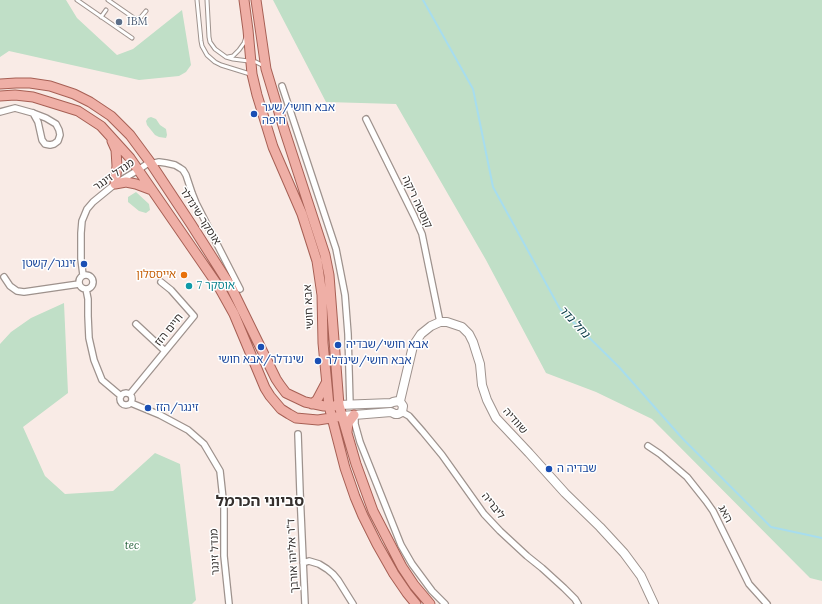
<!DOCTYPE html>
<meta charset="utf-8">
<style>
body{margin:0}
canvas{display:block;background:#f9ebe6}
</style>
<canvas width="822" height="604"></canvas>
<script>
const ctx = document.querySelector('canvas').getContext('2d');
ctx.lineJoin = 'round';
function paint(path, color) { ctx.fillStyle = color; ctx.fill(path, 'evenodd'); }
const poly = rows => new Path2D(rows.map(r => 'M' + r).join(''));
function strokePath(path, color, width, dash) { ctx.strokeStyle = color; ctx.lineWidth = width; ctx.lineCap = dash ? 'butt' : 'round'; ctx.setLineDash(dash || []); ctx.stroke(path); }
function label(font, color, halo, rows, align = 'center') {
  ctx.font = font + ' Lora,"Noto Sans Hebrew",serif'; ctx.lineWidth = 3; ctx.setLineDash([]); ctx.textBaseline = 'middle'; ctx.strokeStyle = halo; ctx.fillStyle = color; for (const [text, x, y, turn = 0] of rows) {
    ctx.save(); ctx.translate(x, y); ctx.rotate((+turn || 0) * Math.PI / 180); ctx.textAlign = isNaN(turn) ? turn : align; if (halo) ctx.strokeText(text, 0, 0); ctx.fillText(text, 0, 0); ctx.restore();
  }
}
const green = poly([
 [0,0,66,0,77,18,117,55,133,49,182,10,191,65,186,72,179,76,139,80,9,51,0,57],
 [273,0,822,0,822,581,810,578,652,419,596,392,546,373,486,260,396,104,326,102],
 [151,117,156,119,160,125,166,129,167,135,166,138,159,137,155,135,147,125,146,121,148,118],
 [136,192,149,204,150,210,146,213,139,211,128,202,128,197],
 [64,303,68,393,23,427,45,476,65,494,113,491,155,453,180,464,196,600,192,604,0,604,0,344,11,332,31,318]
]);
const stream = poly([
 [423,0,473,89,493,187,560,309,619,367,682,438,771,527,822,538]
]);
const lane = poly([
 [77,0,132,38],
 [108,0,134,18,137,19,141,17,146,11],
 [197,0,201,41,202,46,207,55,215,62,221,65,250,74],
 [207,0,209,37,210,42,215,49,226,57,233,59,256,62,264,66],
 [101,17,106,10],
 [228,57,233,56,239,50,244,43,246,37]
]);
const street = poly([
 [282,86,336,249,345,295,348,334,350,405],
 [0,112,15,108,33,113,46,118,56,124,59,130,60,135,58,141,54,144,50,145,45,144,42,140,38,122,33,113],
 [366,119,414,216,422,234,440,322],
 '79 282a7 7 0 1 1 14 0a7 7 0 1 1-14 0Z',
 [83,275,81,259,81,233,82,221,87,209,93,202,115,184,138,170,150,162,151,164,159,162,166,163,175,165,180,168,183,170,186,175,192,193,196,203,240,289],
 [4,277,10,286,17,291,24,292,79,284],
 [86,289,88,299,88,316,89,338,94,360,102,380,121,396],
 [136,324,165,351],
 '120 399a6 6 0 1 1 12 0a6 6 0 1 1-12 0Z',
 [130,394,194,316,171,290,161,282],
 [131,403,160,415,188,430,204,444,220,471,224,508,224,556,229,604],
 [402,412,409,416,423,432,442,455,484,514,500,531,527,556,542,568,564,588,575,599,578,604],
 [357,415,355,417,355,424,360,442,401,545,412,564,432,591,445,604],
 [298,434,300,492,305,604],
 [648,446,660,454,687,477,706,501,713,511,749,584,767,604],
 [303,563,309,561,319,564,327,569,333,574,338,580,353,604]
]);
const secondary = poly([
 [400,401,413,346,421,334,431,326,440,322,447,322,462,327,469,334,473,342,480,364,482,385,487,400,496,418,529,453,565,493,600,527,624,553,641,576,654,604],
 [339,405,391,403,393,402,398,401,401,403,403,406,402,412,398,414,395,414,391,412,342,416]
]);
const primary = poly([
 [244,0,248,30,252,74,257,95,273,147,302,214,317,261,322,295,323,343,329,406,345,468,355,497,363,516,377,544,394,574,407,593,416,604],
 [256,0,266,69,284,129,325,255,329,275,339,405,342,416,356,464,373,511,402,567,414,585,430,604],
 [0,84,16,83,30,83,50,86,74,94,90,102,111,116,130,135,150,162,191,224,231,287,276,379,280,385,286,393,305,402,324,406,334,406],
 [0,96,15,95,33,97,78,111,101,126,130,158,219,287,234,314,265,388,270,396,281,409,289,414,296,418,318,420,337,417],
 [112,141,116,150,117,166,115,184,126,182,136,184,152,190],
 [312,404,317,400,326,383],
 [347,432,348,423,354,415]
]);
const markers = [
 [119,22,4,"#5c6f8a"],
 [254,114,4,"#1a4fb4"],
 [84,264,4,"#1a4fb4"],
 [184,275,4,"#e8710a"],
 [189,286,4,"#0f9aa8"],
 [338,345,4,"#1a4fb4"],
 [261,347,4,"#1a4fb4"],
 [318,361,4,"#1a4fb4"],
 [148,408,4,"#1a4fb4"],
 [549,469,4,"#1a4fb4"]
];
const serviceNames = [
 ["IBM",127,22]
];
const transitNames = [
 ["אבא חושי/שער",262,108],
 ["חיפה",262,121],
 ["זינגר/קשטן",76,264,"right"],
 ["אבא חושי/שבדיה",346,345],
 ["שינדלר/אבא חושי",261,360,"center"],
 ["אבא חושי/שינדלר",326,361],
 ["זינגר/הזז",156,408],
 ["שבדיה ה",557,469]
];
const streetNames = [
 ["מנדל זינגר",114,175,-35],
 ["קוסטה ריקה",417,202,65],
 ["אוסקר שינדלר",200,216,57],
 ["אבא חושי",309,307,-93],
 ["חיים הזז",169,330,-51],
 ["שוודיה",515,421,49],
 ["ליבריה",493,506,52],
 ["האג",725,514,62],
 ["מנדל זינגר",215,552,-92],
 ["ד\"ר אליהו אורבך",293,556,-93]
];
const foodNames = [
 ["אייססלון",176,275]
];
const cultureNames = [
 ["אוסקר 7",197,286]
];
const parkNames = [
 ["tec",132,546]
];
const waterNames = [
 ["נחל נדר",574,322,47]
];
const districtNames = [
 ["סביוני הכרמל",260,502]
];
paint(green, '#c0dfc7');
strokePath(stream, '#a7ddee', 2);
strokePath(lane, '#9e928d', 5);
strokePath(street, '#9e928d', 8);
strokePath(secondary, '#9e928d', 10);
strokePath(primary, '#a76055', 11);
strokePath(lane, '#fff', 3);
strokePath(street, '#fff', 5.5);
strokePath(secondary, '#fff', 8);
strokePath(primary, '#efafa6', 9);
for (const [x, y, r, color] of markers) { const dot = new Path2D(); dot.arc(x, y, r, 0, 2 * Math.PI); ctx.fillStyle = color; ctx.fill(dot); strokePath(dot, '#fff', 1.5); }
label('11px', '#4e5e75', '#fff', serviceNames, 'left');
label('11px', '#164399', '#fff', transitNames, 'left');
label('11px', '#35302e', '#fff', streetNames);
label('11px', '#c56008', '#fff', foodNames, 'right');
label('11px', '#0d838f', '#fff', cultureNames, 'left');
label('italic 11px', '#26623b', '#fff', parkNames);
label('italic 12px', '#0a3b47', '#fff', waterNames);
label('bold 15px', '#35302e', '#fff', districtNames);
</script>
